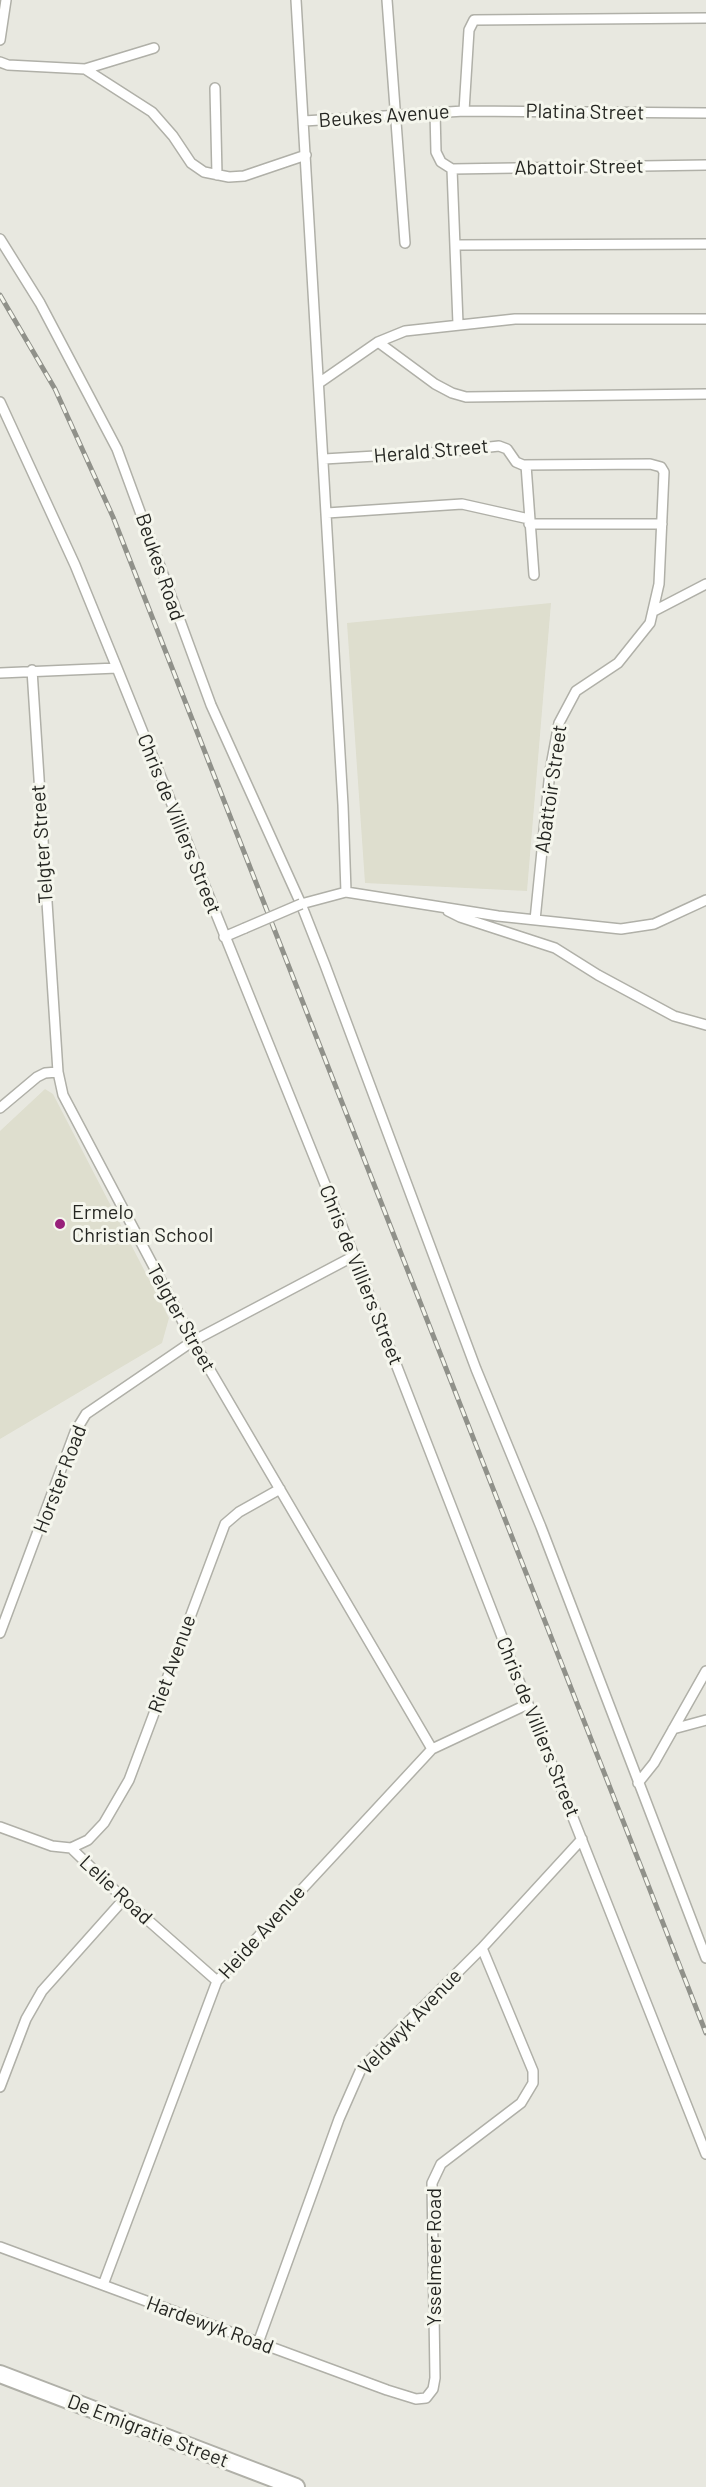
<!DOCTYPE html>
<style>
body{margin:0}
canvas{display:block;background:#e8e8e0}
</style>
<canvas width="706" height="2487"></canvas>
<script>
const ctx = document.querySelector('canvas').getContext('2d');
ctx.lineJoin = 'round';
function paint(path, color) { ctx.fillStyle = color; ctx.fill(path, 'evenodd'); }
const poly = rows => new Path2D(rows.map(r => 'M' + r).join(''));
function strokePath(path, color, width, dash) { ctx.strokeStyle = color; ctx.lineWidth = width; ctx.lineCap = dash ? 'butt' : 'round'; ctx.setLineDash(dash || []); ctx.stroke(path); }
function label(font, color, halo, rows, align = 'center') {
  ctx.font = font + ' Barlow,sans-serif'; ctx.lineWidth = 6; ctx.setLineDash([]); ctx.textBaseline = 'middle'; ctx.strokeStyle = halo; ctx.fillStyle = color; for (const [text, x, y, turn = 0] of rows) {
    ctx.save(); ctx.translate(x, y); ctx.rotate((+turn || 0) * Math.PI / 180); ctx.textAlign = isNaN(turn) ? turn : align; if (halo) ctx.strokeText(text, 0, 0); ctx.fillText(text, 0, 0); ctx.restore();
  }
}
const built = poly([
 [551,603,527,891,365,883,347,623],
 [45,1089,53,1094,169,1318,162,1343,0,1439,0,1131]
]);
const minor = poly([
 [296,0,343,805,346,892],
 [387,0,405,243],
 [0,40,6,0],
 [0,62,8,65,85,69,152,112,173,136,191,163,204,172,229,177,244,176,306,155],
 [85,69,154,48],
 [215,88,217,175],
 [464,111,469,30,474,20,706,18],
 [435,112,436,152,441,162,452,169,458,324],
 [304,121,464,111,706,113],
 [452,169,706,165],
 [0,239,40,303,117,449,211,705,301,904,325,965,476,1369,541,1527,706,1958],
 [456,245,706,244],
 [378,342,435,384,452,393,466,397,706,394],
 [319,383,378,342,405,331,515,319,706,319],
 [0,402,75,565,117,668,354,1256,528,1704,706,2154],
 [324,459,444,452,499,446,507,449,516,462,523,465,650,464,661,467,664,472,659,584,650,623,618,663,576,691,559,723,550,771,535,920],
 [526,465,534,575],
 [327,513,462,504,529,519],
 [529,524,662,524],
 [654,611,706,584],
 [32,670,58,1072,63,1095,193,1341,432,1749],
 [0,673,117,668],
 [301,904,346,892,498,916,621,929,654,924,706,900],
 [448,911,460,917,555,948,598,975,674,1016,706,1025],
 [224,937,245,928],
 [0,1108,37,1077,45,1073,58,1072],
 [0,1633,75,1432,86,1414,193,1341,354,1256],
 [673,1729,706,1720],
 [638,1783,654,1763,706,1671],
 [0,1827,52,1846,71,1848,124,1899,217,1981],
 [71,1848,88,1840,104,1823,129,1780,225,1524,239,1512,280,1489],
 [0,2087,26,2019,42,1991,124,1899],
 [0,2247,387,2390,416,2399,426,2398,433,2389,435,2378,432,2183,441,2164,521,2103,533,2083,533,2071,482,1948],
 [103,2285,217,1981,432,1749,528,1704],
 [258,2343,339,2119,361,2069,482,1948,582,1839]
]);
const trunk = poly([
 [0,2374,296,2487]
]);
const rail = poly([
 [0,295,55,389,113,517,706,2033]
]);
const minorBridge = poly([
 [245,928,301,904]
]);
const markers = [
 [60,1224,6,"#98207a"]
];
const streetNames = [
 ["Platina Street",585,112,1],
 ["Beukes Avenue",384,116,-4],
 ["Abattoir Street",579,167,-1],
 ["Herald Street",431,451,-5],
 ["Beukes Road",160,567,71],
 ["Abattoir Street",551,789,-82],
 ["Chris de Villiers Street",179,824,68],
 ["Telgter Street",42,844,-94],
 ["Chris de Villiers Street",361,1275,68],
 ["Telgter Street",181,1318,61],
 ["Horster Road",60,1479,-69],
 ["Riet Avenue",172,1664,-70],
 ["Chris de Villiers Street",538,1727,68],
 ["Lelie Road",116,1890,43],
 ["Heide Avenue",262,1932,-48],
 ["Veldwyk Avenue",410,2022,-46],
 ["Ysselmeer Road",434,2257,-90],
 ["Hardewyk Road",210,2325,20],
 ["De Emigratie Street",148,2431,21]
];
const poiNames = [
 ["Ermelo",72,1212],
 ["Christian School",72,1235]
];
paint(built, '#dedece');
strokePath(minor, '#b0b0a8', 12);
strokePath(trunk, '#b0b0a8', 20);
strokePath(minor, '#fff', 9);
strokePath(trunk, '#fff', 16);
strokePath(rail, '#90918a', 5);
strokePath(rail, '#f5f6ed', 3, [9]);
strokePath(minorBridge, '#b0b0a8', 12, []);
strokePath(minorBridge, '#fff', 9);
for (const [x, y, r, color] of markers) { const dot = new Path2D(); dot.arc(x, y, r, 0, 2 * Math.PI); ctx.fillStyle = color; ctx.fill(dot); strokePath(dot, '#f5f6ed', 2); }
label('20px', '#252622', '#f5f6ed', streetNames);
label('20px', '#252622', '#f5f6ed', poiNames, 'left');
</script>
